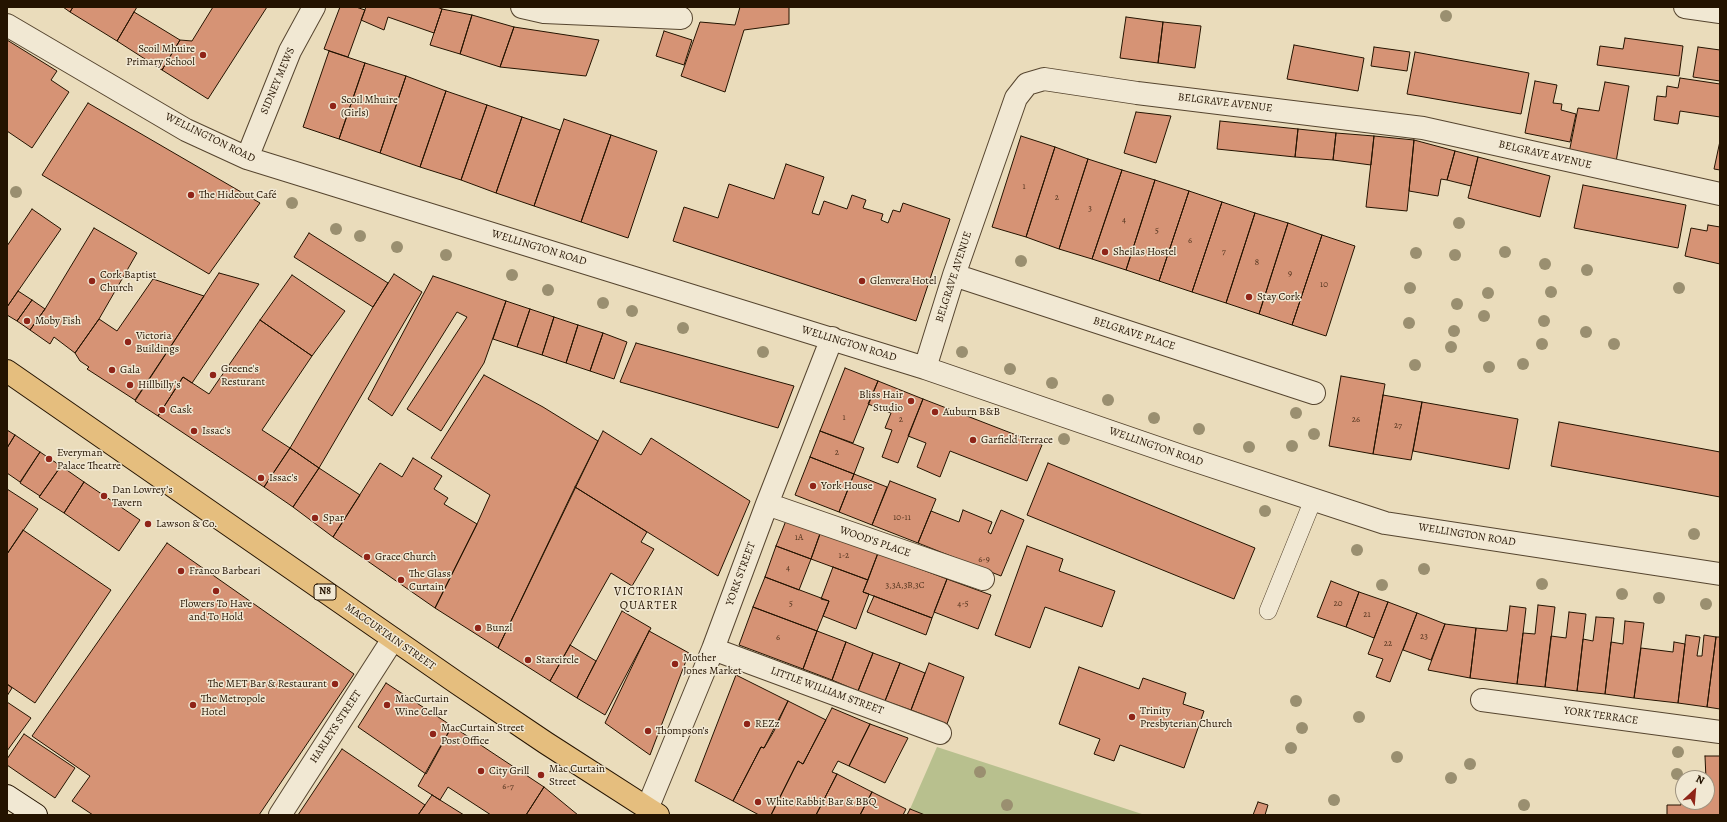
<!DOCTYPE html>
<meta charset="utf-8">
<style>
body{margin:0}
#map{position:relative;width:1727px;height:822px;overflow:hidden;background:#eadcbb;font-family:Alegreya,serif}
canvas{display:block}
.frame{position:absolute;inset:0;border:8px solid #241300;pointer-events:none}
.north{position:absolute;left:1675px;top:770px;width:40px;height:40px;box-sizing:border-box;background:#f1e8d3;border:1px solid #9f937f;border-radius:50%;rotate:26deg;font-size:11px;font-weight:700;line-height:16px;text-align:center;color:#241300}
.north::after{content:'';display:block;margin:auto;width:14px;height:18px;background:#8f2418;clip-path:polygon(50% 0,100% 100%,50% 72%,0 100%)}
</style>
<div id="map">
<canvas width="1727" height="822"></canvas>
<div class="frame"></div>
<div class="north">N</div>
</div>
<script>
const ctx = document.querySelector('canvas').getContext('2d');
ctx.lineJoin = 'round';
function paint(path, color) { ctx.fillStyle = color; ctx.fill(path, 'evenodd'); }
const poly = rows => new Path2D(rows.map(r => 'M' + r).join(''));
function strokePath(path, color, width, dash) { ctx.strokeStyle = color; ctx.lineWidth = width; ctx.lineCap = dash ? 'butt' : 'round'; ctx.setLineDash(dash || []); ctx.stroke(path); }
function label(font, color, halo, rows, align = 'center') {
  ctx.font = font + ' Alegreya,serif'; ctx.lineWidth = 3; ctx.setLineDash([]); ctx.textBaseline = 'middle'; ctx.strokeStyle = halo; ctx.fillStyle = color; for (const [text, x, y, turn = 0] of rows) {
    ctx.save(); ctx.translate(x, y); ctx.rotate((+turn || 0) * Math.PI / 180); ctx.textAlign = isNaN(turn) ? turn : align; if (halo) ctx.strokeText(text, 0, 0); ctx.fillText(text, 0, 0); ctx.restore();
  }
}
const green = poly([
 [937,747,1145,815,925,815,910,809]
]);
const building = poly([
 [63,7,73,7,70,12,63,7],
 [73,7,137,7,117,41,70,12,73,7],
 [213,7,267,7,208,99,162,70,180,40,192,41,213,7],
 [340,7,356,7,365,10,348,57,324,49,340,7],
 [366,7,437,7,442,9,434,33,388,17,384,30,361,20,366,7],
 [740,7,789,7,789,24,744,30,725,92,681,76,700,22,735,25,740,7],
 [442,9,472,15,460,54,430,45,442,9],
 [134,12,180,40,162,70,117,41,134,12],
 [472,15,514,27,500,67,460,54,472,15],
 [1126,17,1163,22,1158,63,1120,58,1126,17],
 [1163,22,1201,26,1195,68,1158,63,1163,22],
 [514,27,599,40,586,76,500,67,514,27],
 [664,31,692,40,684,65,656,56,664,31],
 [1625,38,1683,46,1679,76,1597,65,1600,46,1623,49,1625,38],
 [7,40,57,71,51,80,69,92,32,148,7,131,7,40],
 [1294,45,1364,58,1358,91,1287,79,1294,45],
 [1374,47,1410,52,1407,71,1371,66,1374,47],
 [1698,47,1720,50,1720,81,1693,77,1698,47],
 [329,51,365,63,339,139,303,127,329,51],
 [1415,52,1529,73,1521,114,1407,94,1415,52],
 [365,63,406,76,380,153,339,139,365,63],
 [406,76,446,91,420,167,380,153,406,76],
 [1680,78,1720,84,1720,117,1680,111,1678,124,1654,120,1657,96,1666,97,1667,86,1678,88,1680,78],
 [1535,81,1557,85,1553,103,1562,104,1561,110,1576,114,1570,142,1525,133,1535,81],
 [1605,82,1629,86,1616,162,1569,153,1578,108,1599,111,1605,82],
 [446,91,487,105,461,180,420,167,446,91],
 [88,103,260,203,209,274,42,175,88,103],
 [487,105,522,117,496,193,461,180,487,105],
 [1136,112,1171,116,1156,163,1124,153,1136,112],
 [522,117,560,130,534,206,496,193,522,117],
 [564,119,611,135,581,222,534,206,564,119],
 [1220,121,1298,129,1295,157,1217,149,1220,121],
 [1298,129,1336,133,1333,160,1295,157,1298,129],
 [1336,133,1374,136,1371,165,1333,160,1336,133],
 [611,135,657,151,628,238,581,222,611,135],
 [1021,136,1055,147,1026,237,992,227,1021,136],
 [1374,136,1414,140,1407,211,1366,207,1374,136],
 [1414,140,1455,151,1447,180,1441,179,1438,196,1409,191,1414,140],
 [1720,141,1720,170,1714,169,1720,141],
 [1055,147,1088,159,1059,249,1026,237,1055,147],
 [1455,151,1478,157,1471,186,1447,180,1455,151],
 [1478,157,1550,176,1540,217,1468,198,1478,157],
 [1088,159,1122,170,1092,259,1059,249,1088,159],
 [786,164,824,177,812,213,819,215,824,201,847,209,852,195,866,200,863,208,883,214,881,220,888,223,893,210,900,212,903,203,950,219,916,321,673,241,684,207,718,218,729,184,774,199,786,164],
 [1122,170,1155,180,1126,270,1092,259,1122,170],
 [1155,180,1189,191,1159,281,1126,270,1155,180],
 [1583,185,1686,205,1678,248,1574,228,1583,185],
 [1189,191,1222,202,1192,292,1159,281,1189,191],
 [1222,202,1255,213,1226,303,1192,292,1222,202],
 [32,209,61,229,7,307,7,246,32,209],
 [1255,213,1288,223,1259,314,1226,303,1255,213],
 [1288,223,1322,235,1292,325,1259,314,1288,223],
 [1708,225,1720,227,1720,264,1685,256,1691,228,1707,231,1708,225],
 [94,228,137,253,99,319,75,353,54,337,50,344,30,330,45,309,94,228],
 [309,233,388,283,373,307,294,257,309,233],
 [1322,235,1355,246,1326,336,1292,325,1322,235],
 [219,273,259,284,192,383,183,377,158,416,135,401,219,273],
 [394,274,422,292,319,468,290,448,373,307,394,274],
 [292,275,345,311,312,356,260,320,292,275],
 [433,276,506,301,484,363,441,431,407,409,467,317,457,312,392,416,368,399,433,276],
 [153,279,204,296,135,400,87,369,89,367,80,361,75,353,99,319,117,331,153,279],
 [18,291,32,300,17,321,7,315,7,307,18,291],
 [32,300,45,309,30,330,17,321,32,300],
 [506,301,530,309,517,347,493,339,506,301],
 [530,309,554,317,542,355,517,347,530,309],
 [554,317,578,325,566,363,542,355,554,317],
 [260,320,312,356,262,430,290,448,264,487,158,416,183,377,209,394,260,320],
 [578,325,603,333,590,371,566,363,578,325],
 [603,333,627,342,614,379,590,371,603,333],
 [636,343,794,386,778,428,620,382,636,343],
 [845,368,878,381,853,443,820,431,845,368],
 [484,375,543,407,598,441,498,648,435,608,477,524,490,495,431,458,484,375],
 [1341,376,1385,384,1373,454,1329,446,1341,376],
 [878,381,923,399,898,463,882,457,892,430,885,428,891,413,868,404,878,381],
 [1383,395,1422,402,1411,460,1373,454,1383,395],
 [923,399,1042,445,1027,481,950,451,940,477,917,467,926,443,908,436,923,399],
 [1422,402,1518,419,1509,469,1413,451,1422,402],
 [1559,422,1720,452,1720,497,1551,466,1559,422],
 [7,430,15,435,7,448,7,430],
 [603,431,641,455,651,438,750,501,718,576,575,487,603,431],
 [820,431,864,448,854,474,810,457,820,431],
 [15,435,40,452,20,482,7,473,7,448,15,435],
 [290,448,319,468,293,507,264,487,290,448],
 [40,452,61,466,40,496,20,483,40,452],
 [810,457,854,474,839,512,795,495,810,457],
 [413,458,442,476,434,489,448,498,444,504,477,524,435,608,333,537,380,463,402,477,413,458],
 [1048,463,1255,548,1234,599,1027,515,1048,463],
 [61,466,84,482,64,513,39,497,61,466],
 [319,468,360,495,333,537,293,507,319,468],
 [854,474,887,487,872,525,839,512,854,474],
 [890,481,936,499,918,543,872,525,890,481],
 [84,482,140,520,119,551,64,513,84,482],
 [575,487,647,532,641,542,654,549,632,586,611,573,550,681,498,648,575,487],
 [7,489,38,509,7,554,7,489],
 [963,510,992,522,988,532,991,534,1001,510,1024,520,1001,576,918,543,931,511,959,522,963,510],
 [787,518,821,531,811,559,776,546,787,518],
 [23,530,111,590,35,703,7,684,7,554,23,530],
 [821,531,878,553,868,580,811,559,821,531],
 [167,543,354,674,259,815,93,815,72,801,90,776,32,736,167,543],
 [776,546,811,559,799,590,765,577,776,546],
 [1027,546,1063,559,1059,571,1115,591,1102,627,1045,607,1030,648,995,635,1027,546],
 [878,553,947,579,932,618,863,592,878,553],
 [833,567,868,580,863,592,869,594,856,629,823,616,829,601,821,599,833,567],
 [765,577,829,601,817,631,753,607,765,577],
 [947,579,991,595,978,629,934,612,947,579],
 [1331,581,1359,592,1346,627,1317,617,1331,581],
 [1359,592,1388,602,1374,638,1346,627,1359,592],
 [874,596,932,618,926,635,867,612,874,596],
 [1388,602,1417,613,1390,682,1376,677,1383,659,1368,654,1388,602],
 [1538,605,1555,607,1545,687,1517,684,1523,633,1535,634,1538,605],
 [1510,606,1526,608,1517,684,1470,678,1476,628,1507,631,1510,606],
 [753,607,817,631,803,669,739,645,753,607],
 [622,611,651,628,605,715,577,698,622,611],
 [1569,612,1586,614,1577,691,1545,687,1551,636,1566,638,1569,612],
 [1417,613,1445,624,1431,660,1403,650,1417,613],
 [1596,617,1614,618,1605,694,1577,691,1583,639,1593,641,1596,617],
 [1625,621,1644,623,1634,698,1605,694,1611,642,1623,644,1625,621],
 [1445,624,1476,628,1470,678,1428,670,1445,624],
 [649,631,689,653,650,755,605,723,649,631],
 [817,631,846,642,832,680,803,669,817,631],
 [1686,635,1700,637,1697,656,1702,656,1704,635,1716,637,1707,707,1678,703,1686,635],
 [1716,637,1720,637,1720,709,1707,707,1716,637],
 [846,642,873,653,858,691,832,680,846,642],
 [1674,642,1685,644,1678,703,1634,698,1641,648,1673,652,1674,642],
 [570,645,596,661,577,698,550,681,570,645],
 [873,653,900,663,885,701,858,691,873,653],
 [900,663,925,673,911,710,885,701,900,663],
 [929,663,964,677,947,724,911,710,929,663],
 [1079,667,1139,689,1143,678,1186,693,1183,704,1204,711,1184,768,1120,745,1114,761,1094,754,1100,739,1059,724,1079,667],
 [736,675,788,701,764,748,761,747,733,801,695,781,736,675],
 [386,683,452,726,426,774,358,727,386,683],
 [7,684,12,688,7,696,7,684],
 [788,701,826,720,803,764,798,761,771,815,759,815,733,801,761,747,764,748,774,731,788,701],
 [7,702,31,718,7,751,7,702],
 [832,708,870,724,849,766,838,761,832,772,837,774,816,815,771,815,798,761,803,764,832,708],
 [870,724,908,738,885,783,849,766,870,724],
 [452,726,544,787,526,815,491,815,448,787,440,800,418,786,452,726],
 [24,734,75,768,55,798,7,765,7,759,24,734],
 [342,749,425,805,418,815,298,815,342,749],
 [1705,756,1720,756,1720,815,1667,815,1667,805,1681,805,1680,788,1683,788,1683,802,1707,802,1705,756],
 [837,774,872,792,860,815,816,815,837,774],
 [544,787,578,815,526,815,544,787],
 [872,792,906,809,903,815,860,815,872,792],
 [432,795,464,815,418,815,432,795],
 [1258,802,1268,805,1265,815,1253,815,1258,802],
 [910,809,925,815,907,815,910,809]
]);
const lane = poly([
 [1268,611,1313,500]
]);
const street = poly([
 [522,7,544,12,681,18],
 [1685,7,1720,12],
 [7,25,186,130,247,158,925,368,1181,456,1385,523,1720,574],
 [247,158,290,51,314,7],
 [954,275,1314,393],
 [925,368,954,275,1016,98,1027,84,1044,79,1137,93,1423,128,1720,194],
 [767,504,983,579],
 [713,649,940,733],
 [1482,700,1720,732],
 [647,809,713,649,767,504,832,338],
 [280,815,393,639]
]);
const secondary = poly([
 [7,796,36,815]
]);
const highway = poly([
 [7,371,457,683,546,743,658,815]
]);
const trees = [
 [1446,16],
 [16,192],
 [292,203],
 [1459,223],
 [336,229],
 [360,236],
 [397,247],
 [1505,252],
 [1416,253],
 [446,255],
 [1455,255],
 [1021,261],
 [1545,264],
 [1587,270],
 [512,275],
 [1410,288],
 [1679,288],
 [548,290],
 [1551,292],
 [1488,293],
 [603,303],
 [1457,304],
 [632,311],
 [1484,316],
 [1544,321],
 [1409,323],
 [683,328],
 [1454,331],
 [1586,332],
 [1542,344],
 [1614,344],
 [1451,347],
 [763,352],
 [962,352],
 [1523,364],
 [1415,365],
 [1489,367],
 [1010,369],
 [1052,383],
 [1108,400],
 [1296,413],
 [1154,418],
 [1199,429],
 [1314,434],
 [1064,439],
 [1292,446],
 [1249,447],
 [1265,511],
 [1694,534],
 [1357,550],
 [1424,569],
 [1542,584],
 [1382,585],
 [1622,594],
 [1659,598],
 [1706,604],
 [1296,701],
 [1359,717],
 [1302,728],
 [1291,748],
 [1678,752],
 [1397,757],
 [1470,764],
 [980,772],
 [1677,774],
 [1451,778],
 [1334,800],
 [1007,805],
 [1524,805]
];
const markers = [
 [203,55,4,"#8f2418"],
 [333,106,4,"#8f2418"],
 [191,195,4,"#8f2418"],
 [1105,252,4,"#8f2418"],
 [92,281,4,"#8f2418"],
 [862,281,4,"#8f2418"],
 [1249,297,4,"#8f2418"],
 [27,321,4,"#8f2418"],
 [128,342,4,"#8f2418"],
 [112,370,4,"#8f2418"],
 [213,375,4,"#8f2418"],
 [130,385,4,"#8f2418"],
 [911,401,4,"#8f2418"],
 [162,410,4,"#8f2418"],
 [935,412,4,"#8f2418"],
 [194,431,4,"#8f2418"],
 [973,440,4,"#8f2418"],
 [49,459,4,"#8f2418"],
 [261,478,4,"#8f2418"],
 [813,486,4,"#8f2418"],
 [104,496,4,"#8f2418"],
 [315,518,4,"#8f2418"],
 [148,524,4,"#8f2418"],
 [367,557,4,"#8f2418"],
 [181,571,4,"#8f2418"],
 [401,580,4,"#8f2418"],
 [216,591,4,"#8f2418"],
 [478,628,4,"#8f2418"],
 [528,660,4,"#8f2418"],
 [675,664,4,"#8f2418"],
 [335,684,4,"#8f2418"],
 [193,705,4,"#8f2418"],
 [387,705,4,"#8f2418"],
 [1132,717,4,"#8f2418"],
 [747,724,4,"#8f2418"],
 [648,731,4,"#8f2418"],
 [433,734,4,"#8f2418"],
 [481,771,4,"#8f2418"],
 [541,775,4,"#8f2418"],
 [758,802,4,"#8f2418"]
];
const numberNames = [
 ["1",1024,187],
 ["2",1057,198],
 ["3",1090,209],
 ["4",1124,220],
 ["5",1157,231],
 ["6",1190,241],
 ["7",1224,252],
 ["8",1257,263],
 ["9",1290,274],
 ["10",1324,285],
 ["1",844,418],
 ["2",901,420],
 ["26",1356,420],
 ["27",1398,426],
 ["2",837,453],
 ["10-11",902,518],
 ["1A",799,538],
 ["1-2",844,556],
 ["6-9",984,560],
 ["4",788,568],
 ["3,3A,3B,3C",905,586],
 ["5",791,604],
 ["4-5",963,604],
 ["20",1338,604],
 ["21",1367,615],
 ["23",1424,637],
 ["6",778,638],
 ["22",1388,644],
 ["6-7",508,787]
];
const shields = [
 [325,592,22]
];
const shieldNames = [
 ["N8",325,592]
];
const poiNames = [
 ["Scoil Mhuire",195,49,"right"],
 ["Primary School",195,62,"right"],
 ["Scoil Mhuire",341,100],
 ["(Girls)",341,113],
 ["The Hideout Café",199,195],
 ["Sheilas Hostel",1113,252],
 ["Cork Baptist",100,275],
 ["Church",100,288],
 ["Glenvera Hotel",870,281],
 ["Stay Cork",1257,297],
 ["Moby Fish",35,321],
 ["Victoria",136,336],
 ["Buildings",136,349],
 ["Greene's",221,369],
 ["Resturant",221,382],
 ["Gala",120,370],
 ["Hillbilly's",138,385],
 ["Bliss Hair",903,395,"right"],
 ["Studio",903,408,"right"],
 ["Cask",170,410],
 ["Auburn B&B",943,412],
 ["Issac's",202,431],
 ["Garfield Terrace",981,440],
 ["Everyman",57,453],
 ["Palace Theatre",57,466],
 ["Issac’s",269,478],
 ["York House",821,486],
 ["Dan Lowrey’s",112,490],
 ["Tavern",112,503],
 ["Spar",323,518],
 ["Lawson & Co.",156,524],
 ["Grace Church",375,557],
 ["Franco Barbeari",189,571],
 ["The Glass",409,574],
 ["Curtain",409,587],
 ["Flowers To Have",216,604,"center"],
 ["and To Hold",216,617,"center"],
 ["Bunzl",486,628],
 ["Mother",683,658],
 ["Jones Market",683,671],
 ["Starcircle",536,660],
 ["The MET Bar & Restaurant",327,684,"right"],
 ["The Metropole",201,699],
 ["Hotel",201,712],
 ["MacCurtain",395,699],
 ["Wine Cellar",395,712],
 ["Trinity",1140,711],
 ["Presbyterian Church",1140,724],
 ["REZz",755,724],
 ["MacCurtain Street",441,728],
 ["Post Office",441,741],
 ["Thompson’s",656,731],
 ["Mac Curtain",549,769],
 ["Street",549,782],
 ["City Grill",489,771],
 ["White Rabbit Bar & BBQ",766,802]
];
const streetNames = [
 ["SIDNEY MEWS",278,81,-67],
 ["BELGRAVE AVENUE",1225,103,7],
 ["WELLINGTON ROAD",210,138,26],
 ["BELGRAVE AVENUE",1545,155,13],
 ["WELLINGTON ROAD",539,248,17],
 ["BELGRAVE AVENUE",954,277,-72],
 ["BELGRAVE PLACE",1134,334,18],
 ["WELLINGTON ROAD",849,344,17],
 ["WELLINGTON ROAD",1156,447,19],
 ["WELLINGTON ROAD",1467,535,9],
 ["WOOD'S PLACE",875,542,19],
 ["YORK STREET",741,574,-70],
 ["MACCURTAIN STREET",390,637,35],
 ["LITTLE WILLIAM STREET",827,691,20],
 ["YORK TERRACE",1601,716,8],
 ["HARLEYS STREET",336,727,-57]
];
const neighbourhoodNames = [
 ["VICTORIAN",649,592],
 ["QUARTER",649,606]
];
paint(green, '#b8c08e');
paint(building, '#d69375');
strokePath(building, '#241300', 1);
strokePath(lane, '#56452f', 18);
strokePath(street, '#56452f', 24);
strokePath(secondary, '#241300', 24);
strokePath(highway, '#241300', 24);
strokePath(lane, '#f1e8d3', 17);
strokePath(street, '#f1e8d3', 22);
strokePath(secondary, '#f1e8d3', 22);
strokePath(highway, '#e5be7e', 22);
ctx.fillStyle = '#9a8f70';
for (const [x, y] of trees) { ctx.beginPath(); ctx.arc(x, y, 6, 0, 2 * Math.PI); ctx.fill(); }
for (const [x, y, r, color] of markers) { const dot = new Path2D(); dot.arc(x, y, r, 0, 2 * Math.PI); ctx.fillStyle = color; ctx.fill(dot); strokePath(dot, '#f1e8d3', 1.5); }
label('9px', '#50331d', null, numberNames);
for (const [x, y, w] of shields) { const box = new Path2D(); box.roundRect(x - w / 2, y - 8, w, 16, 3); ctx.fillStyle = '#f1e8d3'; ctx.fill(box); strokePath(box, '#241300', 1); }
label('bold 10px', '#241300', null, shieldNames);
label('11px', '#241300', '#f1e8d3', poiNames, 'left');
label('11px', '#241300', '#f1e8d3', streetNames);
ctx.letterSpacing = '1px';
label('12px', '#241300', '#f1e8d3', neighbourhoodNames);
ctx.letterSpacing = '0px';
</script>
